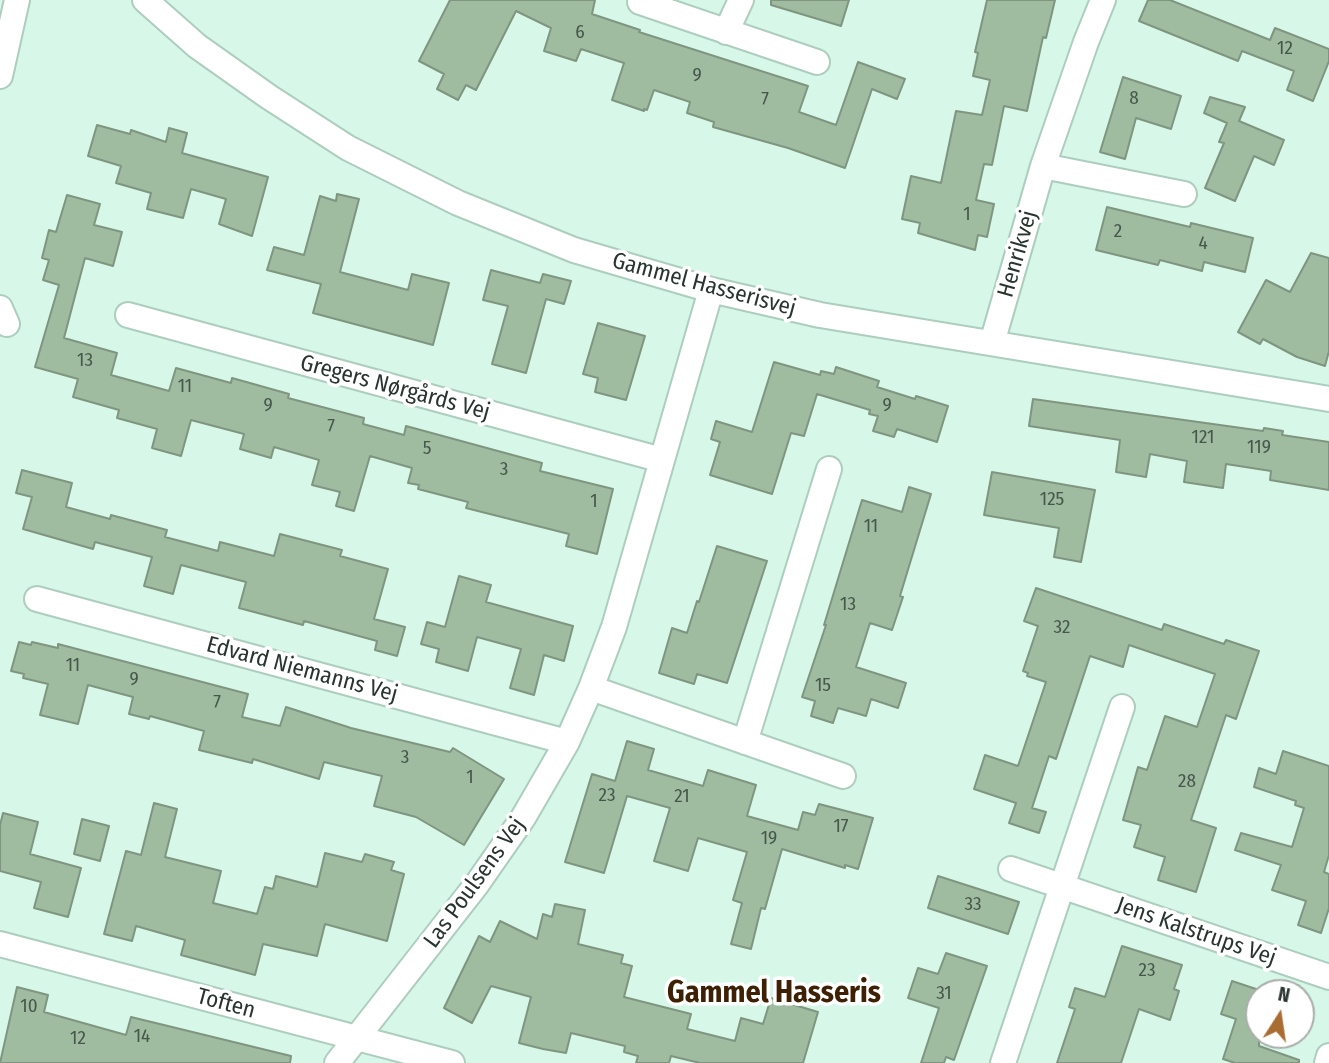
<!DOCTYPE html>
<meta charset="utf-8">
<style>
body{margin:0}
#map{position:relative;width:1329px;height:1063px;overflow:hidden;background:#d7f8e8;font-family:"Fira Sans Condensed",sans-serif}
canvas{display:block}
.north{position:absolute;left:1245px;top:979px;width:70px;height:70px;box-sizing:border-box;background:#fff;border:2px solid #a9aeac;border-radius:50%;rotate:12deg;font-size:19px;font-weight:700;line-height:28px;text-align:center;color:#28352f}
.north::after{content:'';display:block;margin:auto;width:24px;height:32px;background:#aa6d31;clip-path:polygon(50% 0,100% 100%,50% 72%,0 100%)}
</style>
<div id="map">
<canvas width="1329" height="1063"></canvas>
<div class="north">N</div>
</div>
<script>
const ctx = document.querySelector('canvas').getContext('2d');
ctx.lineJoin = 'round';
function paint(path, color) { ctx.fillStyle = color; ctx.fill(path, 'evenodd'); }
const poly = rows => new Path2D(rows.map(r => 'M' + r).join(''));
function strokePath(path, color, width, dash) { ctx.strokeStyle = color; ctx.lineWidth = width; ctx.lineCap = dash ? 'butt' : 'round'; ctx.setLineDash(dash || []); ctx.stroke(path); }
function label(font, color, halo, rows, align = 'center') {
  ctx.font = font + ' "Fira Sans Condensed",sans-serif'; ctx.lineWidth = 7; ctx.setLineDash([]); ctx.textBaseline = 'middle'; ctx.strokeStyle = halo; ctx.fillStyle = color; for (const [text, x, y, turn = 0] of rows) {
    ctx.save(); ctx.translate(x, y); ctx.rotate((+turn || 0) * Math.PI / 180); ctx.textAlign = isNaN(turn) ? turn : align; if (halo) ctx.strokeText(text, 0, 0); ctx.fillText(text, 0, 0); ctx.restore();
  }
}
const building = poly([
 [450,0,595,0,592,14,640,30,639,32,808,86,799,112,836,125,858,62,905,79,897,99,872,89,845,168,788,148,713,127,714,122,687,113,690,102,654,90,647,110,644,109,644,111,612,100,624,63,581,49,576,61,544,51,551,28,516,11,476,90,466,85,458,100,437,89,444,74,419,61,450,0],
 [771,0,849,0,841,26,771,5,771,0],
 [987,0,1055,0,1046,38,1043,37,1027,111,1004,106,992,165,984,164,976,200,994,204,987,237,978,235,975,250,918,233,920,223,902,219,911,176,941,183,956,111,982,115,990,80,973,76,978,53,975,52,987,0],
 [1148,0,1170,0,1270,40,1275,28,1329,49,1329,61,1313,101,1287,90,1294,71,1242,51,1238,61,1139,21,1148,0],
 [1123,77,1181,96,1171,129,1136,118,1125,159,1100,152,1123,77],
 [1210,97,1245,107,1239,121,1284,140,1274,165,1254,156,1235,201,1205,188,1224,143,1219,142,1227,123,1204,113,1210,97],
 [97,125,130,134,131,130,166,142,169,128,187,133,182,153,268,177,252,236,219,224,226,199,191,189,183,218,147,209,151,193,116,183,121,166,88,156,97,125],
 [337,194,359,199,340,272,408,290,412,274,449,283,433,345,313,313,321,284,267,270,274,247,304,255,320,196,336,201,337,194],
 [67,195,100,204,94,225,122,232,113,266,85,258,64,338,117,353,111,375,169,391,176,368,231,383,232,378,289,394,288,398,364,418,363,424,404,435,406,426,542,463,540,471,613,489,597,554,566,546,569,534,466,508,468,502,418,489,419,485,408,483,412,468,370,456,354,511,336,506,340,492,312,485,319,460,274,447,271,458,240,449,244,434,191,420,181,456,152,448,157,429,117,418,119,410,73,397,78,379,35,367,59,285,43,280,49,260,42,258,49,230,56,232,67,195],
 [1107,207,1190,227,1191,223,1253,238,1245,272,1204,262,1202,271,1160,260,1158,265,1096,250,1107,207],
 [1311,253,1329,258,1329,351,1325,366,1297,357,1263,339,1260,344,1238,332,1266,280,1290,292,1311,253],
 [491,270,540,283,543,274,571,281,564,304,546,299,526,373,492,364,508,306,483,300,491,270],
 [598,323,645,336,626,400,595,392,598,378,583,374,598,323],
 [774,362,820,375,821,371,834,374,836,367,879,381,877,387,915,399,916,396,948,406,937,442,897,429,894,437,873,431,878,416,869,414,870,410,817,394,804,436,791,433,772,494,710,475,720,442,711,439,716,421,752,432,774,362],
 [1033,399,1263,431,1264,428,1283,431,1282,435,1329,442,1329,490,1270,480,1271,471,1226,464,1223,488,1184,482,1187,461,1150,454,1146,477,1116,472,1120,440,1029,426,1033,399],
 [22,470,72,483,66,507,110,519,111,515,167,530,165,537,218,551,220,542,274,556,280,534,342,550,340,556,388,569,374,619,405,627,397,656,375,650,377,641,304,621,303,625,239,608,246,582,181,565,173,594,144,586,152,557,95,542,93,549,23,529,32,497,16,493,22,470],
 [992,472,1095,490,1081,562,1054,557,1059,528,984,515,992,472],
 [909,487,931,494,900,596,903,597,892,630,870,623,856,667,906,683,898,708,871,699,866,716,838,708,833,723,811,716,815,701,802,697,826,625,824,625,862,500,902,512,909,487],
 [717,546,767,561,727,683,697,674,694,684,659,673,672,628,687,633,697,601,699,602,717,546],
 [459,576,491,585,486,602,573,626,564,661,544,655,534,695,510,688,521,649,477,637,468,671,436,662,439,649,421,644,427,622,445,627,459,576],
 [1036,588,1162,630,1164,624,1224,644,1226,640,1259,651,1236,719,1226,715,1191,820,1216,828,1196,892,1158,880,1165,857,1134,847,1141,825,1123,820,1138,767,1147,770,1165,716,1197,727,1215,674,1129,645,1123,667,1090,656,1056,759,1049,756,1032,808,1046,812,1039,833,1009,823,1016,803,974,789,985,755,1018,766,1046,682,1027,676,1028,673,1023,671,1038,626,1024,621,1036,588],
 [19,642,31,645,32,642,58,648,58,644,248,694,242,717,280,726,286,707,351,728,392,738,450,752,453,748,504,779,464,845,416,817,374,806,382,776,324,762,319,779,253,759,252,763,199,750,204,731,150,716,149,719,129,714,133,697,88,685,78,724,40,715,48,684,23,678,24,674,11,671,19,642],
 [627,741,654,749,648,770,703,786,708,770,756,785,747,816,798,830,803,812,815,815,819,804,873,818,858,869,845,865,845,868,782,849,765,909,761,908,751,949,731,944,742,903,733,900,747,852,698,838,688,871,654,861,670,808,627,796,604,873,565,862,592,774,615,781,627,741],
 [1283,751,1329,766,1329,855,1324,872,1329,874,1329,908,1321,933,1298,925,1306,901,1272,890,1281,865,1235,850,1241,833,1292,847,1304,808,1295,805,1296,801,1254,787,1259,768,1276,774,1283,751],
 [154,803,177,809,165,857,221,871,213,903,257,914,265,887,273,889,276,876,317,887,325,853,362,862,365,854,394,862,391,870,404,874,387,941,325,924,317,956,263,944,255,975,181,955,185,940,136,926,132,941,104,934,126,851,141,855,154,803],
 [3,813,38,822,30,854,81,868,68,917,34,908,41,882,0,871,0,825,3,813],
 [82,819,109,826,100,861,74,854,82,819],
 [938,876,1019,902,1008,934,928,908,938,876],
 [555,904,585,910,578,944,623,955,621,963,632,966,624,997,691,1014,687,1029,735,1041,741,1018,763,1024,771,998,818,1012,803,1063,700,1063,671,1056,669,1063,636,1063,638,1056,624,1052,625,1046,571,1033,566,1053,543,1049,519,1043,531,997,491,986,472,1023,444,1008,479,936,490,942,500,921,537,939,543,914,552,917,555,904],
 [1122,946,1182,965,1174,989,1179,991,1170,1020,1139,1009,1121,1063,1057,1063,1075,1009,1069,1007,1075,988,1105,997,1122,946],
 [946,953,987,966,954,1060,946,1057,944,1063,921,1063,939,1008,908,998,918,968,938,974,946,953],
 [1232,981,1259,990,1259,1046,1299,1060,1299,1063,1235,1063,1223,1059,1236,1019,1221,1014,1232,981],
 [17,987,48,995,44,1012,126,1035,131,1017,291,1056,290,1063,0,1063,17,987]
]);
const minor = poly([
 [145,0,197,46,269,97,348,148,458,203,574,250,711,290,820,315,1329,399],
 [640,2,817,62],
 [726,32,741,0],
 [0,76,17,0],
 [1043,166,1184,194],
 [0,308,7,324],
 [128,315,662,460],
 [992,343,1043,166,1086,42,1103,0],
 [37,599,567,742],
 [591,688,843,776],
 [745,742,829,469],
 [1011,869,1329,977],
 [0,944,452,1063],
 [337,1063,477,884,523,818,567,742,591,688,614,627,711,290],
 [1003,1063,1122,707],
 [1327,1063,1329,1056]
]);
const numberNames = [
 ["6",580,33],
 ["12",1285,49],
 ["9",697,76],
 ["8",1134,99],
 ["7",765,100],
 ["1",967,215],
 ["2",1118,232],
 ["4",1203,244],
 ["13",85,361],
 ["11",185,387],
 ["9",268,406],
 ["9",887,406],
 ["7",331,427],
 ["121",1203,438],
 ["119",1259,448],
 ["5",427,449],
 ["3",504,470],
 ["125",1052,500],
 ["1",594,502],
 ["11",871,527],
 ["13",848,605],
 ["32",1062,628],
 ["11",73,666],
 ["9",134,680],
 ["15",823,686],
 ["7",217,703],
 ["3",405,758],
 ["1",470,778],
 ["28",1187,782],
 ["23",607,796],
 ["21",682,797],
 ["17",841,827],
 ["19",769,839],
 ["33",973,905],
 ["23",1147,971],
 ["31",944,994],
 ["10",29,1007],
 ["14",142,1037],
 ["12",78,1039]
];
const streetNames = [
 ["Henrikvej",1018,254,-74],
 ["Gammel Hasserisvej",704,285,15],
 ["Gregers Nørgårds Vej",395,388,15],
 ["Edvard Niemanns Vej",302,670,15],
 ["Las Poulsens Vej",475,883,-54],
 ["Jens Kalstrups Vej",1196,932,19],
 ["Toften",226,1004,15]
];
const districtNames = [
 ["Gammel Hasseris",774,994]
];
paint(building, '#9fbca0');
strokePath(building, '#7f9580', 2);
strokePath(minor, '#adcdbf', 28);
strokePath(minor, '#fff', 24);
label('19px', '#46574b', null, numberNames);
label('23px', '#28352f', '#fff', streetNames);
label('bold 30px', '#3e2104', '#fff', districtNames);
</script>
